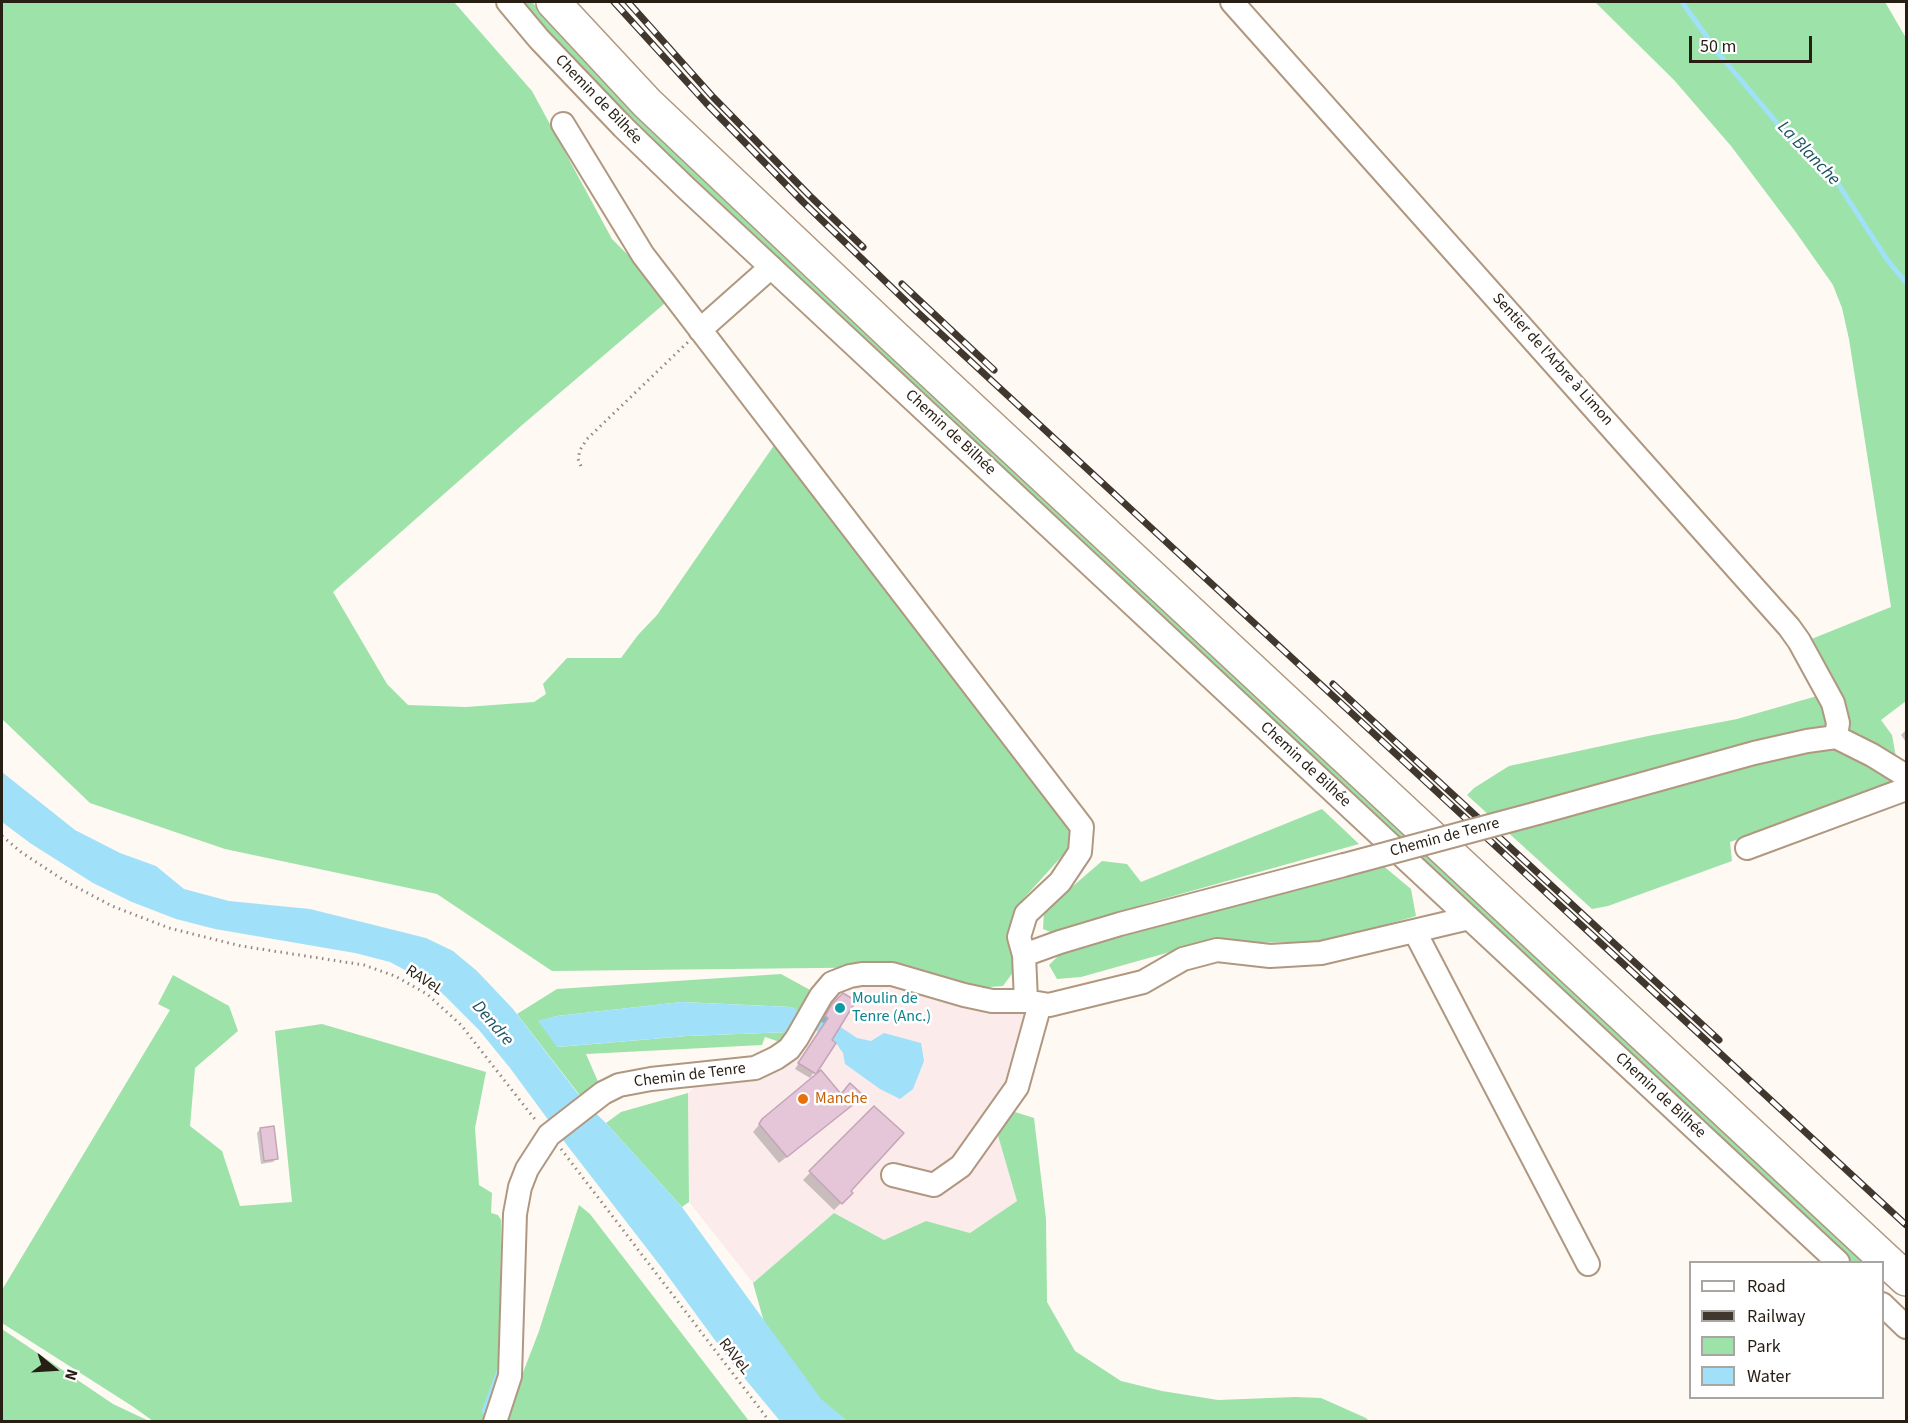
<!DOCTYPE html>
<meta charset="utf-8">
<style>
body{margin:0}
#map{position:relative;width:1908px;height:1423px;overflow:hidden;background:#fef9f3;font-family:"Source Sans 3",sans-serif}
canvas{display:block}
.frame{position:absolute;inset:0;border:3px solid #271e14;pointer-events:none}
.legend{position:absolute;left:1689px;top:1261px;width:195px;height:138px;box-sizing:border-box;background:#fff;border:2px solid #a9a5a1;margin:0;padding:8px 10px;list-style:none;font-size:18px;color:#271e14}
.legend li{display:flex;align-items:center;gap:12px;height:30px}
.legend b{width:30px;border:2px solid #a9a5a1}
.north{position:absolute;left:24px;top:1339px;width:60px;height:60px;-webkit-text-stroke:4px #fff;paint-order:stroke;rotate:108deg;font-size:16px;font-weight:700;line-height:24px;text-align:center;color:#271e14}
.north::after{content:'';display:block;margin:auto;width:21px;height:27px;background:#271e14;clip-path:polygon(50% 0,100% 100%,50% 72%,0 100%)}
.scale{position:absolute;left:1689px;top:36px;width:123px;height:27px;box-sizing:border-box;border:3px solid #271e14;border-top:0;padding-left:8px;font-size:18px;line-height:21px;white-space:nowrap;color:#271e14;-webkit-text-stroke:4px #fff;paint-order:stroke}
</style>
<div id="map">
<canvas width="1908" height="1423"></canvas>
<div class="frame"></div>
<ul class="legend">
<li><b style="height:8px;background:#fff"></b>Road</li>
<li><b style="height:8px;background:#40372e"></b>Railway</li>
<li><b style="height:16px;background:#9de2a8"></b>Park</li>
<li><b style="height:16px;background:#a0e1f9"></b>Water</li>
</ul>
<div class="north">N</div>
<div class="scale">50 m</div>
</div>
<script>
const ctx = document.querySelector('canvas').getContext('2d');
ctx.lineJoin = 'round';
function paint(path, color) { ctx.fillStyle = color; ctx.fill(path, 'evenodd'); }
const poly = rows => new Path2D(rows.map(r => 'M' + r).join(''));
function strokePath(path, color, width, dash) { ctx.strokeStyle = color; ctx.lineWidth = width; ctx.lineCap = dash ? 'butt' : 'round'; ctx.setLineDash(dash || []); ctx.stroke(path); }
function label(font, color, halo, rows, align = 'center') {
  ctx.font = font + ' "Source Sans 3",sans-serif'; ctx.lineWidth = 5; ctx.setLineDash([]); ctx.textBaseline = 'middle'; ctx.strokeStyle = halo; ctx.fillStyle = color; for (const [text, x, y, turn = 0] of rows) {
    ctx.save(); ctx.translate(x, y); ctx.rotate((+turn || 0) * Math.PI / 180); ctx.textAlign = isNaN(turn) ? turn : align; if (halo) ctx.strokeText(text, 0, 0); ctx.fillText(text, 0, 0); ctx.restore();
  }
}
const commercial = poly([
 [895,983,965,1007,1051,1016,1015,1112,998,1132,1017,1201,970,1233,926,1221,884,1240,834,1213,753,1283,689,1202,688,1093,700,1081,763,1078,790,1059,815,1030,839,991,859,985]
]);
const green = poly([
 [2,2,454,2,532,91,612,239,671,298,521,426,333,592,387,684,408,705,466,707,534,702,546,694,543,684,567,658,621,658,638,635,657,615,777,441,1073,826,1072,845,1025,897,1014,913,1012,921,1014,971,1003,986,976,988,905,967,552,971,437,894,225,849,90,803,2,719],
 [516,2,532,2,582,57,660,137,1865,1262,1847,1262,654,148],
 [1595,2,1885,2,1906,38,1906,701,1881,720,1892,735,1901,785,1730,842,1732,861,1608,906,1592,909,1467,795,1474,788,1509,766,1648,736,1737,719,1824,694,1804,642,1891,607,1849,339,1842,308,1833,285,1795,231,1731,146,1674,80],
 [1322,809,1359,844,1145,904,1058,935,1043,929,1044,911,1102,861,1127,864,1141,882],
 [1381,864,1411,889,1416,916,1327,942,1202,943,1081,977,1057,979,1049,965,1060,954],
 [781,974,821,996,800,1012,791,1007,682,1002,557,1016,539,1021,558,1047,687,1036,790,1032,780,1042,765,1037,762,1045,586,1054,603,1093,588,1106,517,1014,557,989],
 [173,975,229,1006,238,1031,195,1068,190,1126,222,1151,240,1206,292,1202,275,1031,322,1024,486,1072,475,1128,479,1185,492,1193,491,1213,498,1215,501,1220,500,1383,485,1421,153,1421,132,1406,2,1323,2,1290,170,1010,158,1004],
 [688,1093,689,1202,682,1207,606,1123,621,1112],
 [1015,1112,1034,1118,1046,1219,1047,1302,1075,1351,1121,1381,1162,1391,1218,1400,1295,1397,1321,1398,1366,1418,1369,1421,847,1421,821,1400,764,1322,753,1283,834,1213,884,1240,926,1221,970,1233,1017,1201,997,1132],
 [579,1205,590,1214,749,1421,504,1422,539,1331],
 [2,1329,113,1404,149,1421,2,1421]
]);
const water = poly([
 [2,772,75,830,120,853,156,866,184,889,229,901,310,909,426,938,453,951,477,971,513,1009,585,1103,606,1123,682,1207,821,1399,847,1421,780,1421,731,1362,662,1268,563,1140,568,1135,557,1122,552,1125,510,1068,479,1030,444,995,416,976,390,962,355,953,215,929,176,919,132,902,93,883,30,843,2,822],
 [681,1002,791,1007,810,1016,824,1016,857,1038,871,1041,884,1033,921,1043,924,1061,913,1089,900,1099,880,1089,845,1064,843,1053,836,1043,815,1030,800,1034,790,1032,687,1036,557,1047,538,1021,557,1016]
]);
const shadow = poly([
 [1906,730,1906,742,1901,735],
 [835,1001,830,1041,834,1043,810,1078,795,1069,824,1023,821,1022,827,1011],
 [840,1096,855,1102,779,1163,753,1132,763,1120],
 [874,1108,849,1191,851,1193,834,1210,803,1180],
 [260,1129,277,1158,273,1162,261,1164,257,1133]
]);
const stream = poly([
 [1682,2,1719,54,1793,142,1831,173,1886,258,1906,283],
 [484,1411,500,1368]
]);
const building = poly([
 [843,993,856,1001,832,1040,836,1043,816,1074,798,1063,828,1018,825,1016,832,1004,843,993],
 [821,1070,841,1094,850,1083,864,1096,787,1157,759,1124,762,1119,821,1070],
 [874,1106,904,1133,851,1191,853,1193,842,1204,809,1171,874,1106],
 [274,1126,278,1159,264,1161,260,1128,274,1126]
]);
const path = poly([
 [581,466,578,459,580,450,587,439,688,342],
 [2,836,21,852,65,881,112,906,169,928,241,946,364,965,395,976,427,994,461,1025,537,1122],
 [561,1149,770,1422]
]);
const minor = poly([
 [508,2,539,39,623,127,685,187,1838,1262],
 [1232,2,1789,627,1799,641,1833,703,1838,723,1836,737],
 [563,124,643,255,1082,827,1080,852,1060,882,1026,914,1019,937,1024,955,1026,1001],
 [700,330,771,267],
 [1538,813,1754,753,1807,741,1836,737,1872,755,1906,776],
 [1747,848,1906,789],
 [1415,932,1588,1264],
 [1024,955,1060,942,1120,924,1344,865],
 [893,1175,934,1185,961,1166,1017,1087,1040,1004],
 [1882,1304,1906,1327],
 [495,1422,510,1376,515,1214,520,1187,527,1169,549,1135,603,1093,619,1085,651,1079,755,1068,776,1058,789,1049,797,1038,821,996,832,983,850,976,862,974,892,974,964,995,992,1001,1026,1001,1049,1005,1143,982,1183,959,1217,950,1270,956,1321,953,1469,918]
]);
const highway = poly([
 [553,2,647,103,891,334,1906,1279]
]);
const rail = poly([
 [614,2,706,103,803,202,914,309,1906,1225],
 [628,2,713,97,809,195,863,247],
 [902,284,994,370],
 [1333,684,1719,1040]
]);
const minorBridge = poly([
 [1344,865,1538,813]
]);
const markers = [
 [840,1008,6,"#0f9aa8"],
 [803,1099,6,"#e8710a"]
];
const streetNames = [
 ["Chemin de Bilhée",598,100,46],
 ["Sentier de l'Arbre à Limon",1552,360,48],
 ["Chemin de Bilhée",950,433,43],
 ["Chemin de Bilhée",1305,765,43],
 ["Chemin de Tenre",1445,838,-15],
 ["RAVeL",424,981,33],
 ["Chemin de Tenre",690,1076,-7],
 ["Chemin de Bilhée",1660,1096,43],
 ["RAVeL",734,1357,52]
];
const cultureNames = [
 ["Moulin de",852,999],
 ["Tenre (Anc.)",852,1017]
];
const foodNames = [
 ["Manche",815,1099]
];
const waterNames = [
 ["La Blanche",1808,154,46],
 ["Dendre",492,1024,49]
];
paint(commercial, '#fcebeb');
paint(green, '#9de2a8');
paint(water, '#a0e1f9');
paint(shadow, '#0003');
strokePath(stream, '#a0e1f9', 5);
paint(building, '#e5c5d8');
strokePath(building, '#c4a5b8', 1.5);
strokePath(minor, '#b09880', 26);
strokePath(highway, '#b09880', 36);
strokePath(path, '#908981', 3, [1.5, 4.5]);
strokePath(minor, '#fff', 22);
strokePath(highway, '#fff', 33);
strokePath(rail, '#40372e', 7);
strokePath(rail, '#fff', 4.5, [14]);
strokePath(minorBridge, '#b09880', 26, []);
strokePath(minorBridge, '#fff', 22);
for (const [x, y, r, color] of markers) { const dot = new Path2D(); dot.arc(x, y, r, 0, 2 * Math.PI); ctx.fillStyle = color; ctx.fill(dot); strokePath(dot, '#fff', 2); }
label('16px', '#271e14', '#fff', streetNames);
label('16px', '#0d838f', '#fff', cultureNames, 'left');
label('16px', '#c56008', '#fff', foodNames, 'left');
label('italic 18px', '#1d5061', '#fff', waterNames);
</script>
